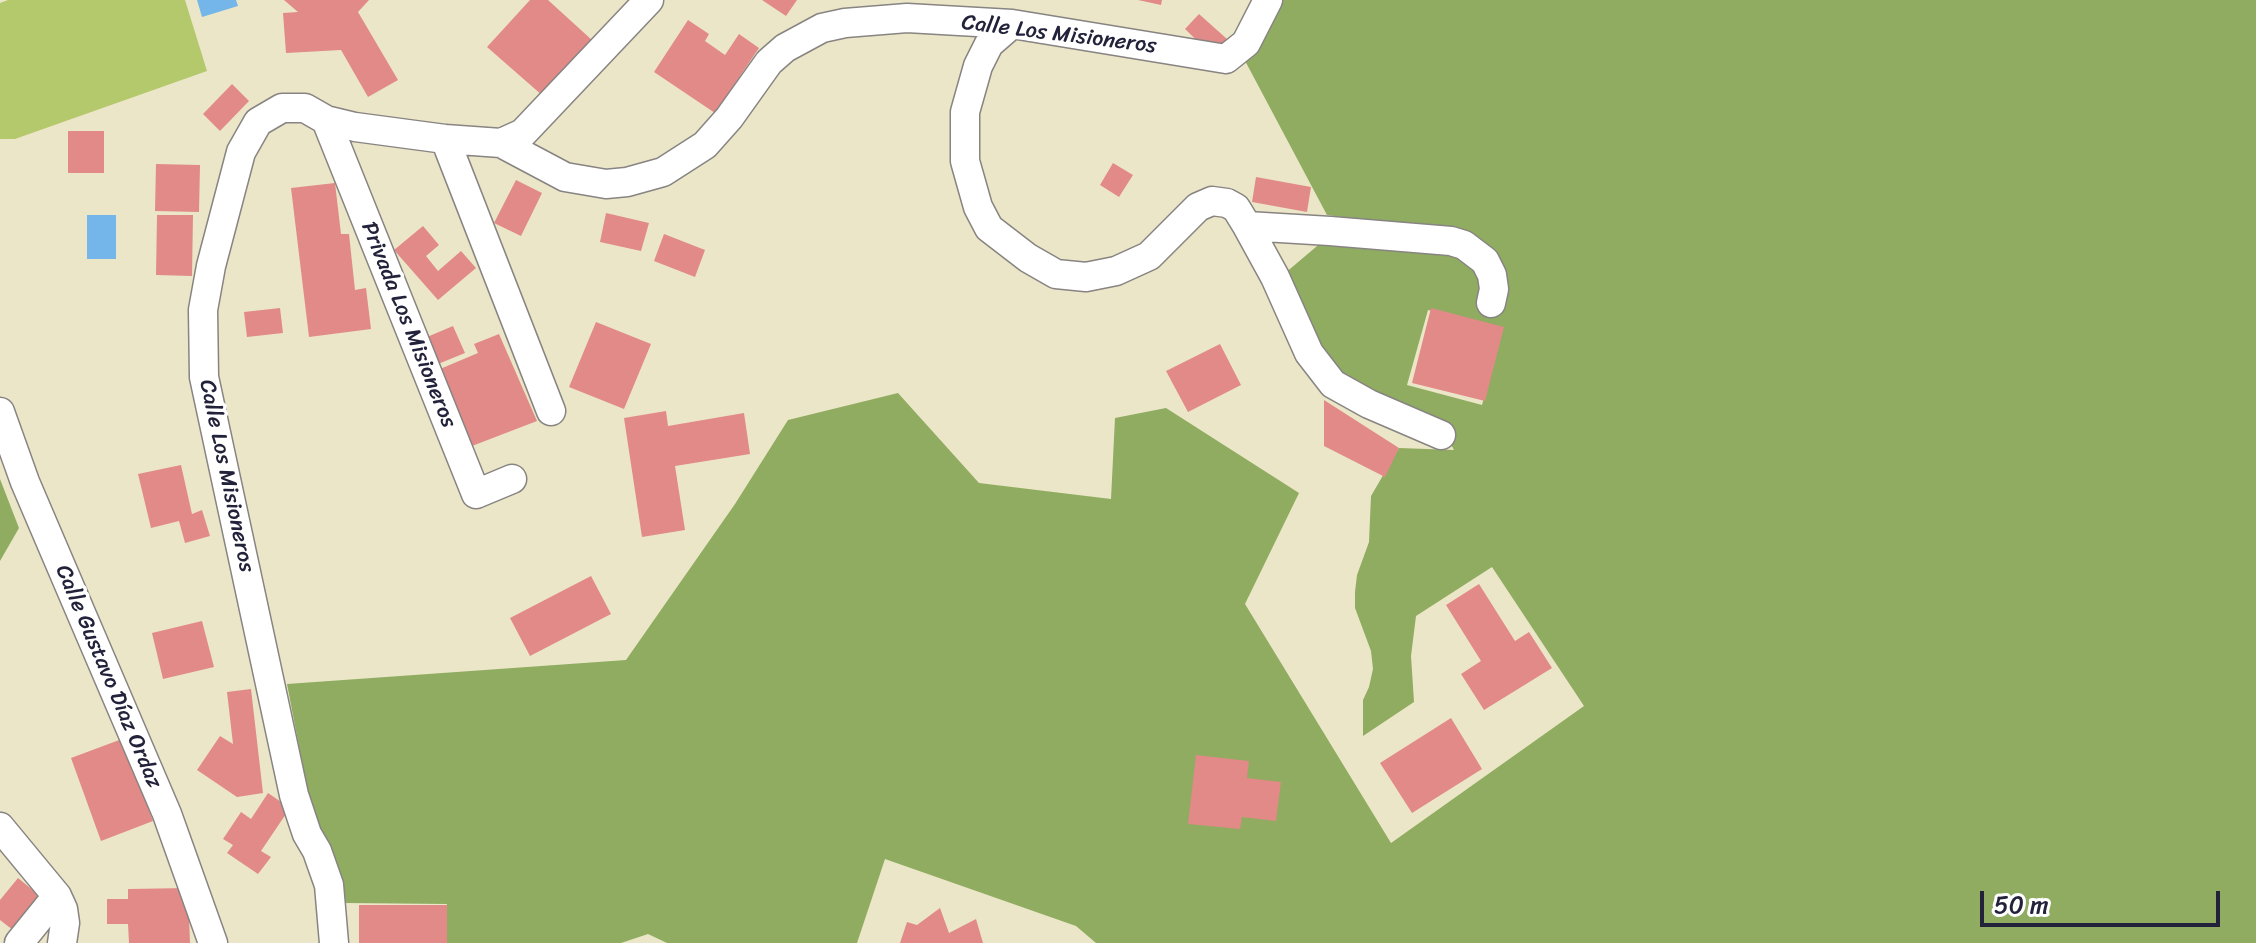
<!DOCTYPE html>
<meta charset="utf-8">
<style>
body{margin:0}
#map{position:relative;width:2256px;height:943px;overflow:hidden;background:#ece6c8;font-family:Sriracha,sans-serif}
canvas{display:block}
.scale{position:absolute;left:1980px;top:891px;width:240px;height:36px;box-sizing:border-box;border:4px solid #22223b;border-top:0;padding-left:10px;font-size:24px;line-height:28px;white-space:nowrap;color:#22223b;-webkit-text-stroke:6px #fff;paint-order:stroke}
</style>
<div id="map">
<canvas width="2256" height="943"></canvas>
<div class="scale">50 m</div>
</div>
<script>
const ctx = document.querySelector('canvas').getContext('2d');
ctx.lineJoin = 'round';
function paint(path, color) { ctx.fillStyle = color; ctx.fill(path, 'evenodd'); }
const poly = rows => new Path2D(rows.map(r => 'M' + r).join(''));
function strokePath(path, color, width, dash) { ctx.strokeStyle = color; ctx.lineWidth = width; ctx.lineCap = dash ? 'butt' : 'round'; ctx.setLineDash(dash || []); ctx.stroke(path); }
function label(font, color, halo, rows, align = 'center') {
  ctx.font = font + ' Sriracha,sans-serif'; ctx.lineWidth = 7; ctx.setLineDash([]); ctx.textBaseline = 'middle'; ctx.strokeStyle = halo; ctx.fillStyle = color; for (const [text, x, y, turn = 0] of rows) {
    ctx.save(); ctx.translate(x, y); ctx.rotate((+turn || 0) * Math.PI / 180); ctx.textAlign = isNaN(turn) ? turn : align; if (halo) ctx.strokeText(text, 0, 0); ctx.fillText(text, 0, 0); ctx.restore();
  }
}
const green = poly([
 [8,0,185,0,207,71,15,139,0,139,0,3]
]);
const forest = poly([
 [1275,0,2256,0,2256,943,1096,943,1076,926,885,859,857,943,667,943,648,934,621,943,447,943,447,904,346,903,338,865,319,829,308,793,287,684,626,660,735,504,788,420,898,393,979,483,1111,499,1115,418,1166,408,1299,493,1245,604,1391,843,1584,706,1492,567,1416,616,1411,656,1414,702,1363,736,1363,700,1369,687,1373,669,1371,651,1355,608,1355,592,1357,575,1369,542,1371,496,1399,448,1454,450,1446,435,1333,381,1284,274,1323,241,1375,221,1327,215,1243,57],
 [1428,310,1503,328,1482,405,1407,385],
 [0,479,19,528,0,561]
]);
const water = poly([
 [197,0,236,0,238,6,202,17],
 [87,215,116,215,116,259,87,259]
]);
const building = poly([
 [284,0,369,0,358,12,398,80,368,97,341,50,286,53,283,13,298,12],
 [530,0,548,0,593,41,543,96,487,47],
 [762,0,797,0,786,16],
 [1138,0,1162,0,1161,5],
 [1199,14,1227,39,1212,55,1185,29],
 [688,20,709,34,705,41,725,55,739,34,759,48,715,113,654,72],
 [232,84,249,101,220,131,203,114],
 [68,131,104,131,104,173,68,173],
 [1113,163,1133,175,1119,197,1100,185],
 [156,164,200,165,199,212,155,211],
 [1256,177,1311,187,1307,212,1252,202],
 [516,180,542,193,521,236,494,223],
 [335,183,341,234,349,234,355,290,366,288,371,329,309,337,291,188],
 [606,213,649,223,641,251,600,242],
 [157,215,193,215,192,276,156,275],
 [423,226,439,245,426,256,438,271,461,251,476,268,438,300,394,250],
 [664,234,705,250,695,277,654,261],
 [280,308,283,333,247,337,244,312],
 [1431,308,1504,327,1485,401,1412,383],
 [596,322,651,344,624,409,569,387],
 [453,326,465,353,438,364,427,337],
 [499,334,537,421,472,446,440,369,478,353,474,344],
 [1220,344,1241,385,1188,412,1166,371],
 [1324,400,1399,448,1385,477,1324,446],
 [666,411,668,426,744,413,750,454,675,466,685,530,642,537,624,418],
 [181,465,192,514,202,510,210,536,185,543,179,521,151,528,138,474],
 [591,576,611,614,530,656,510,618],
 [1479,584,1515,641,1529,632,1552,668,1484,710,1461,674,1481,661,1446,605],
 [202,621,214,667,163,679,152,633],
 [251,689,263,793,237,797,197,770,220,736,233,744,227,692],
 [1451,718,1482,769,1412,813,1380,763],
 [122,739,153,821,101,841,71,758],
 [1196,755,1249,761,1247,778,1281,782,1276,821,1242,817,1240,829,1188,824],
 [268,793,290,808,261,851,271,857,258,874,227,853,233,845,223,839,241,812,251,819],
 [18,878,40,896,13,930,0,920,0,900],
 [188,888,190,943,129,943,128,924,107,924,107,899,128,899,128,889],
 [359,905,447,905,447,943,359,943],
 [940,908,949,933,976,919,983,943,900,943,907,922,917,925]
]);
const minor = poly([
 [1012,24,989,44,978,66,965,112,965,161,978,207,989,228,1028,258,1056,274,1086,277,1116,271,1149,256,1198,207,1212,201,1227,203,1236,208,1247,226,1275,277,1309,353,1333,384,1369,404,1441,435],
 [326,120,476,494,512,479],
 [445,139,551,411],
 [501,143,523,133,649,0],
 [1247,226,1330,231,1451,241,1464,245,1485,261,1492,275,1494,289,1491,303],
 [0,412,25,482,167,814,213,943],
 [0,827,57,896,63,909,65,923,62,943],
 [19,943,57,896],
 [334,943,329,885,317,851,307,834,294,795,204,377,203,310,211,266,241,152,258,122,282,108,305,108,326,120,355,127,445,139,501,143,565,177,606,184,627,182,663,172,705,145,729,118,769,62,785,48,822,28,845,23,907,18,1012,24,1226,59,1246,43,1268,0]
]);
const streetNames = [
 ["Calle Los Misioneros",1059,35,7],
 ["Privada Los Misioneros",408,325,68],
 ["Calle Los Misioneros",226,476,78],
 ["Calle Gustavo Díaz Ordaz",108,677,67]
];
paint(green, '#b4c86c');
paint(forest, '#8fac60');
paint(water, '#74b6e9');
paint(building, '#e18a87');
strokePath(minor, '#878482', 31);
strokePath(minor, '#fff', 28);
label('22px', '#22223b', '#fff', streetNames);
</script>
